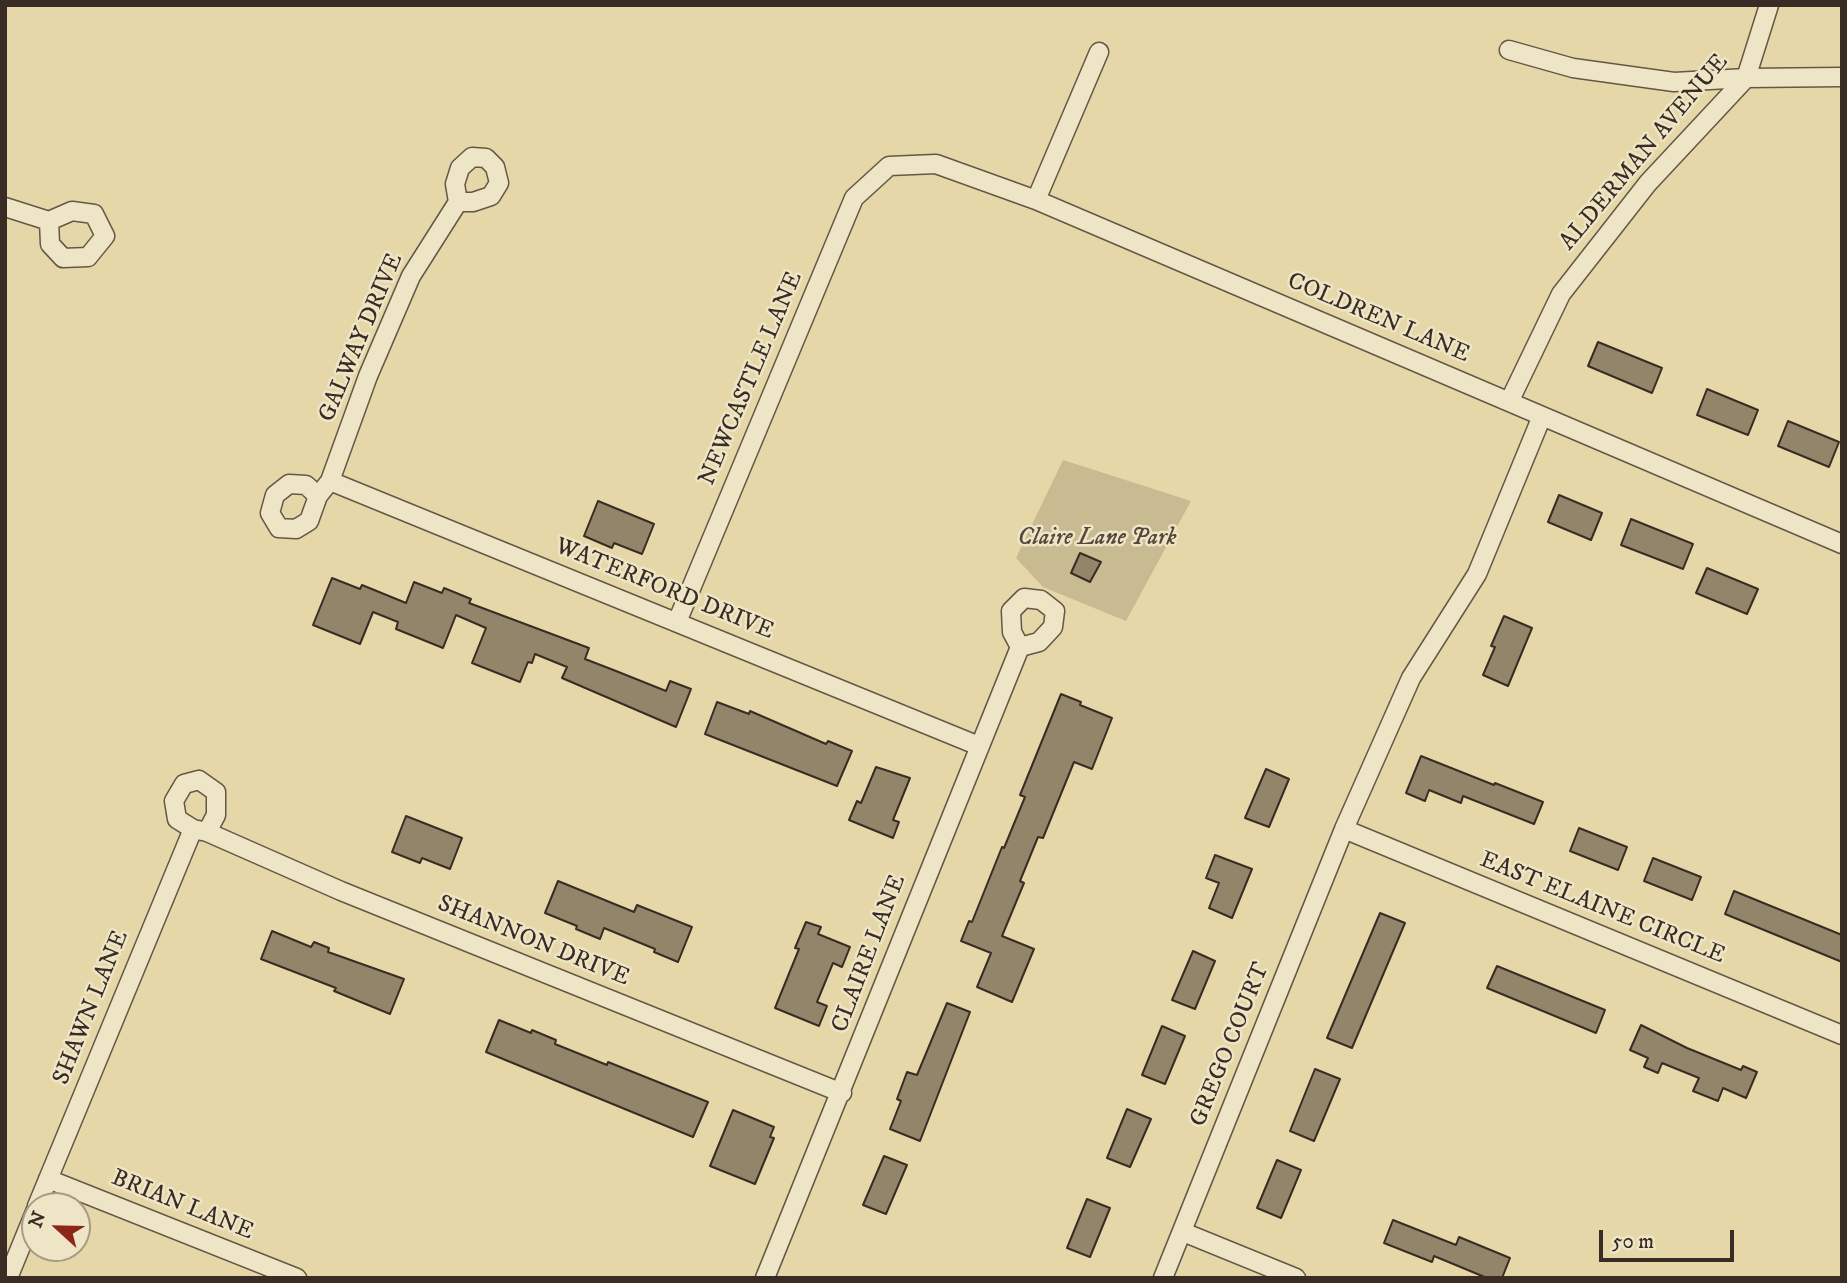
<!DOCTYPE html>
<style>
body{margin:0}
#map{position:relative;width:1847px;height:1283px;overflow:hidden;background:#e5d7a7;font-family:"IM FELL DW Pica",serif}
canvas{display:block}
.frame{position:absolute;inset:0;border:7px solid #382c25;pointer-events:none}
.north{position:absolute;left:21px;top:1192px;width:70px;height:70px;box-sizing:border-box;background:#eee5c6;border:2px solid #a59b86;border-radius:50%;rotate:292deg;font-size:19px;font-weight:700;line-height:28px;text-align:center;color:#382c25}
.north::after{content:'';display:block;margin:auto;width:24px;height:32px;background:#8f2418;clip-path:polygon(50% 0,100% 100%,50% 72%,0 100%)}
.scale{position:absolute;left:1599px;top:1230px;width:135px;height:32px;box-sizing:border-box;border:4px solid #382c25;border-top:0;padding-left:9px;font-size:21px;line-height:24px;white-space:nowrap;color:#382c25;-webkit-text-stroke:5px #eee5c6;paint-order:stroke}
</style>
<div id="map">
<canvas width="1847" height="1283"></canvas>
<div class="frame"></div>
<div class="north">N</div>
<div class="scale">50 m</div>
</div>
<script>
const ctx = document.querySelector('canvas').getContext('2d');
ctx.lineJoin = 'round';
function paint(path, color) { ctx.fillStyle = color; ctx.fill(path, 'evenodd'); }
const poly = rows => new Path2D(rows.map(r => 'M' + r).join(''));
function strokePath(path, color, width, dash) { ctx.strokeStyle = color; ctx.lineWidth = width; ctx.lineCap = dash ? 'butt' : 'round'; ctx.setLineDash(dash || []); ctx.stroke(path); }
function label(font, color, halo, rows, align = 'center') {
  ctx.font = font + ' "IM FELL DW Pica",serif'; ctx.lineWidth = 5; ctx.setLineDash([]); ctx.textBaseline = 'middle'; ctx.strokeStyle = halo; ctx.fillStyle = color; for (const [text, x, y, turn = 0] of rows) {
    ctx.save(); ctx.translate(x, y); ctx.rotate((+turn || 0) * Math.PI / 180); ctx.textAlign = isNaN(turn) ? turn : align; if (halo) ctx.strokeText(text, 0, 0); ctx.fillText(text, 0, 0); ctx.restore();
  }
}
const green = poly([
 [1063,460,1191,501,1126,621,1043,587,1016,558]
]);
const building = poly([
 [1598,342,1662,368,1652,393,1588,366,1598,342],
 [1707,389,1758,410,1748,435,1697,415,1707,389],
 [1788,421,1839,442,1829,467,1778,446,1788,421],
 [1559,495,1602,513,1591,540,1548,522,1559,495],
 [598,501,654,524,642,554,614,543,612,548,584,536,598,501],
 [1631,519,1693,544,1683,569,1621,545,1631,519],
 [1080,553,1101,562,1090,582,1071,573,1080,553],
 [1707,568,1758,589,1747,614,1696,593,1707,568],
 [332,578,360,589,362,585,406,603,414,582,442,593,444,588,471,599,469,603,589,648,585,659,616,671,666,691,670,681,691,689,676,727,562,678,567,667,535,654,532,663,528,662,520,682,472,663,486,628,456,615,443,648,396,629,398,622,373,612,360,644,313,625,332,578],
 [1504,616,1532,628,1508,686,1483,675,1495,647,1491,646,1504,616],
 [1061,694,1081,702,1080,705,1112,718,1092,769,1074,762,1043,838,1038,837,1020,881,1024,883,1002,936,1034,949,1012,1002,977,987,991,953,961,941,969,921,972,922,1002,847,1004,848,1025,797,1020,795,1061,694],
 [717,702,749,714,750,711,826,744,828,741,852,751,837,786,705,734,717,702],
 [1421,756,1494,785,1495,783,1543,802,1534,824,1463,796,1461,803,1429,790,1425,801,1406,793,1421,756],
 [876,767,910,778,893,820,899,822,893,838,849,820,857,801,861,803,876,767],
 [1266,769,1289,779,1269,827,1245,818,1266,769],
 [406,816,462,838,450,869,422,858,420,863,392,852,406,816],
 [1579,828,1627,847,1618,870,1570,851,1579,828],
 [1215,855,1252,869,1232,918,1209,908,1219,883,1206,878,1215,855],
 [1653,858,1701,877,1692,900,1644,881,1653,858],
 [558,881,634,912,637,905,692,927,678,962,654,952,655,949,604,928,600,939,576,929,577,926,545,913,558,881],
 [1734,891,1842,935,1842,962,1725,914,1734,891],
 [1380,913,1405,923,1352,1048,1327,1038,1380,913],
 [806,922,821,927,818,934,850,947,842,967,833,963,817,1002,827,1006,819,1026,775,1008,799,949,795,948,806,922],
 [272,931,311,947,314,942,329,948,328,952,404,979,390,1014,334,991,336,988,261,959,272,931],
 [1193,951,1215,961,1195,1009,1172,1000,1193,951],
 [1497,966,1605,1010,1596,1033,1487,988,1497,966],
 [947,1003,970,1012,920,1141,890,1129,901,1101,897,1099,907,1072,917,1075,947,1003],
 [499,1020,531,1033,532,1030,556,1040,555,1044,607,1065,608,1062,708,1102,693,1137,486,1052,499,1020],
 [1641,1025,1687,1048,1741,1070,1743,1066,1757,1072,1746,1098,1723,1088,1718,1101,1693,1091,1699,1078,1662,1063,1658,1073,1644,1067,1648,1058,1630,1050,1641,1025],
 [1162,1026,1185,1036,1165,1084,1142,1075,1162,1026],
 [1315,1069,1340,1079,1314,1141,1290,1131,1315,1069],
 [1127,1109,1151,1119,1130,1167,1107,1158,1127,1109],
 [733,1110,774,1127,770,1137,774,1138,755,1184,710,1166,733,1110],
 [884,1156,907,1165,886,1214,863,1205,884,1156],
 [1277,1160,1301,1170,1281,1218,1257,1208,1277,1160],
 [1087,1199,1110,1208,1090,1257,1067,1248,1087,1199],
 [1393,1220,1456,1245,1459,1237,1510,1258,1502,1278,1487,1278,1434,1256,1432,1262,1384,1243,1393,1220]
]);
const street = poly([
 [1509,50,1573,68,1674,82,1746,78,1842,77],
 [472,157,486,158,495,167,499,183,491,196,473,202,458,202,455,184,460,168,472,157],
 [1036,200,1099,52],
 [5,207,49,221],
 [72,211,94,214,105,236,88,257,63,258,50,244,49,221,72,211],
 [1509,402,1561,294,1648,183,1746,78,1769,5],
 [330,481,979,746],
 [318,496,306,485,289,484,275,495,270,513,279,528,296,529,309,521,318,496,330,481,368,376,411,276,458,202],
 [1024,598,1041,600,1055,611,1053,627,1039,642,1020,647,1012,632,1011,611,1024,598],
 [677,622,854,198,889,166,936,164,1036,200,1842,544],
 [199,780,216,792,216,815,207,832,193,829,177,819,174,801,184,784,199,780],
 [1344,829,1842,1035],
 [207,832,341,891,842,1093],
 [48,1179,297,1278],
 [37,1206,193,829],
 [1183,1232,1296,1278],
 [8,1278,35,1212],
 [765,1278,1020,647],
 [1163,1278,1344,829,1411,678,1477,574,1542,416]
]);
const streetNames = [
 ["ALDERMAN AVENUE",1645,153,-50],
 ["COLDREN LANE",1378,319,23],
 ["GALWAY DRIVE",362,338,-67],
 ["NEWCASTLE LANE",752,379,-67],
 ["WATERFORD DRIVE",664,590,22],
 ["EAST ELAINE CIRCLE",1602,909,22],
 ["SHANNON DRIVE",533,942,22],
 ["CLAIRE LANE",870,954,-69],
 ["SHAWN LANE",92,1008,-68],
 ["GREGO COURT",1231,1045,-68],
 ["BRIAN LANE",182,1206,22]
];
const parkNames = [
 ["Claire Lane Park",1097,539]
];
paint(green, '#c8ba91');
paint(building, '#928569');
strokePath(building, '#382c25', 2);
strokePath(street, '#635746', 21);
strokePath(street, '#eee5c6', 18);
label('24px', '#382c25', '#eee5c6', streetNames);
label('italic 24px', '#55483b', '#eee5c6', parkNames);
</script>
